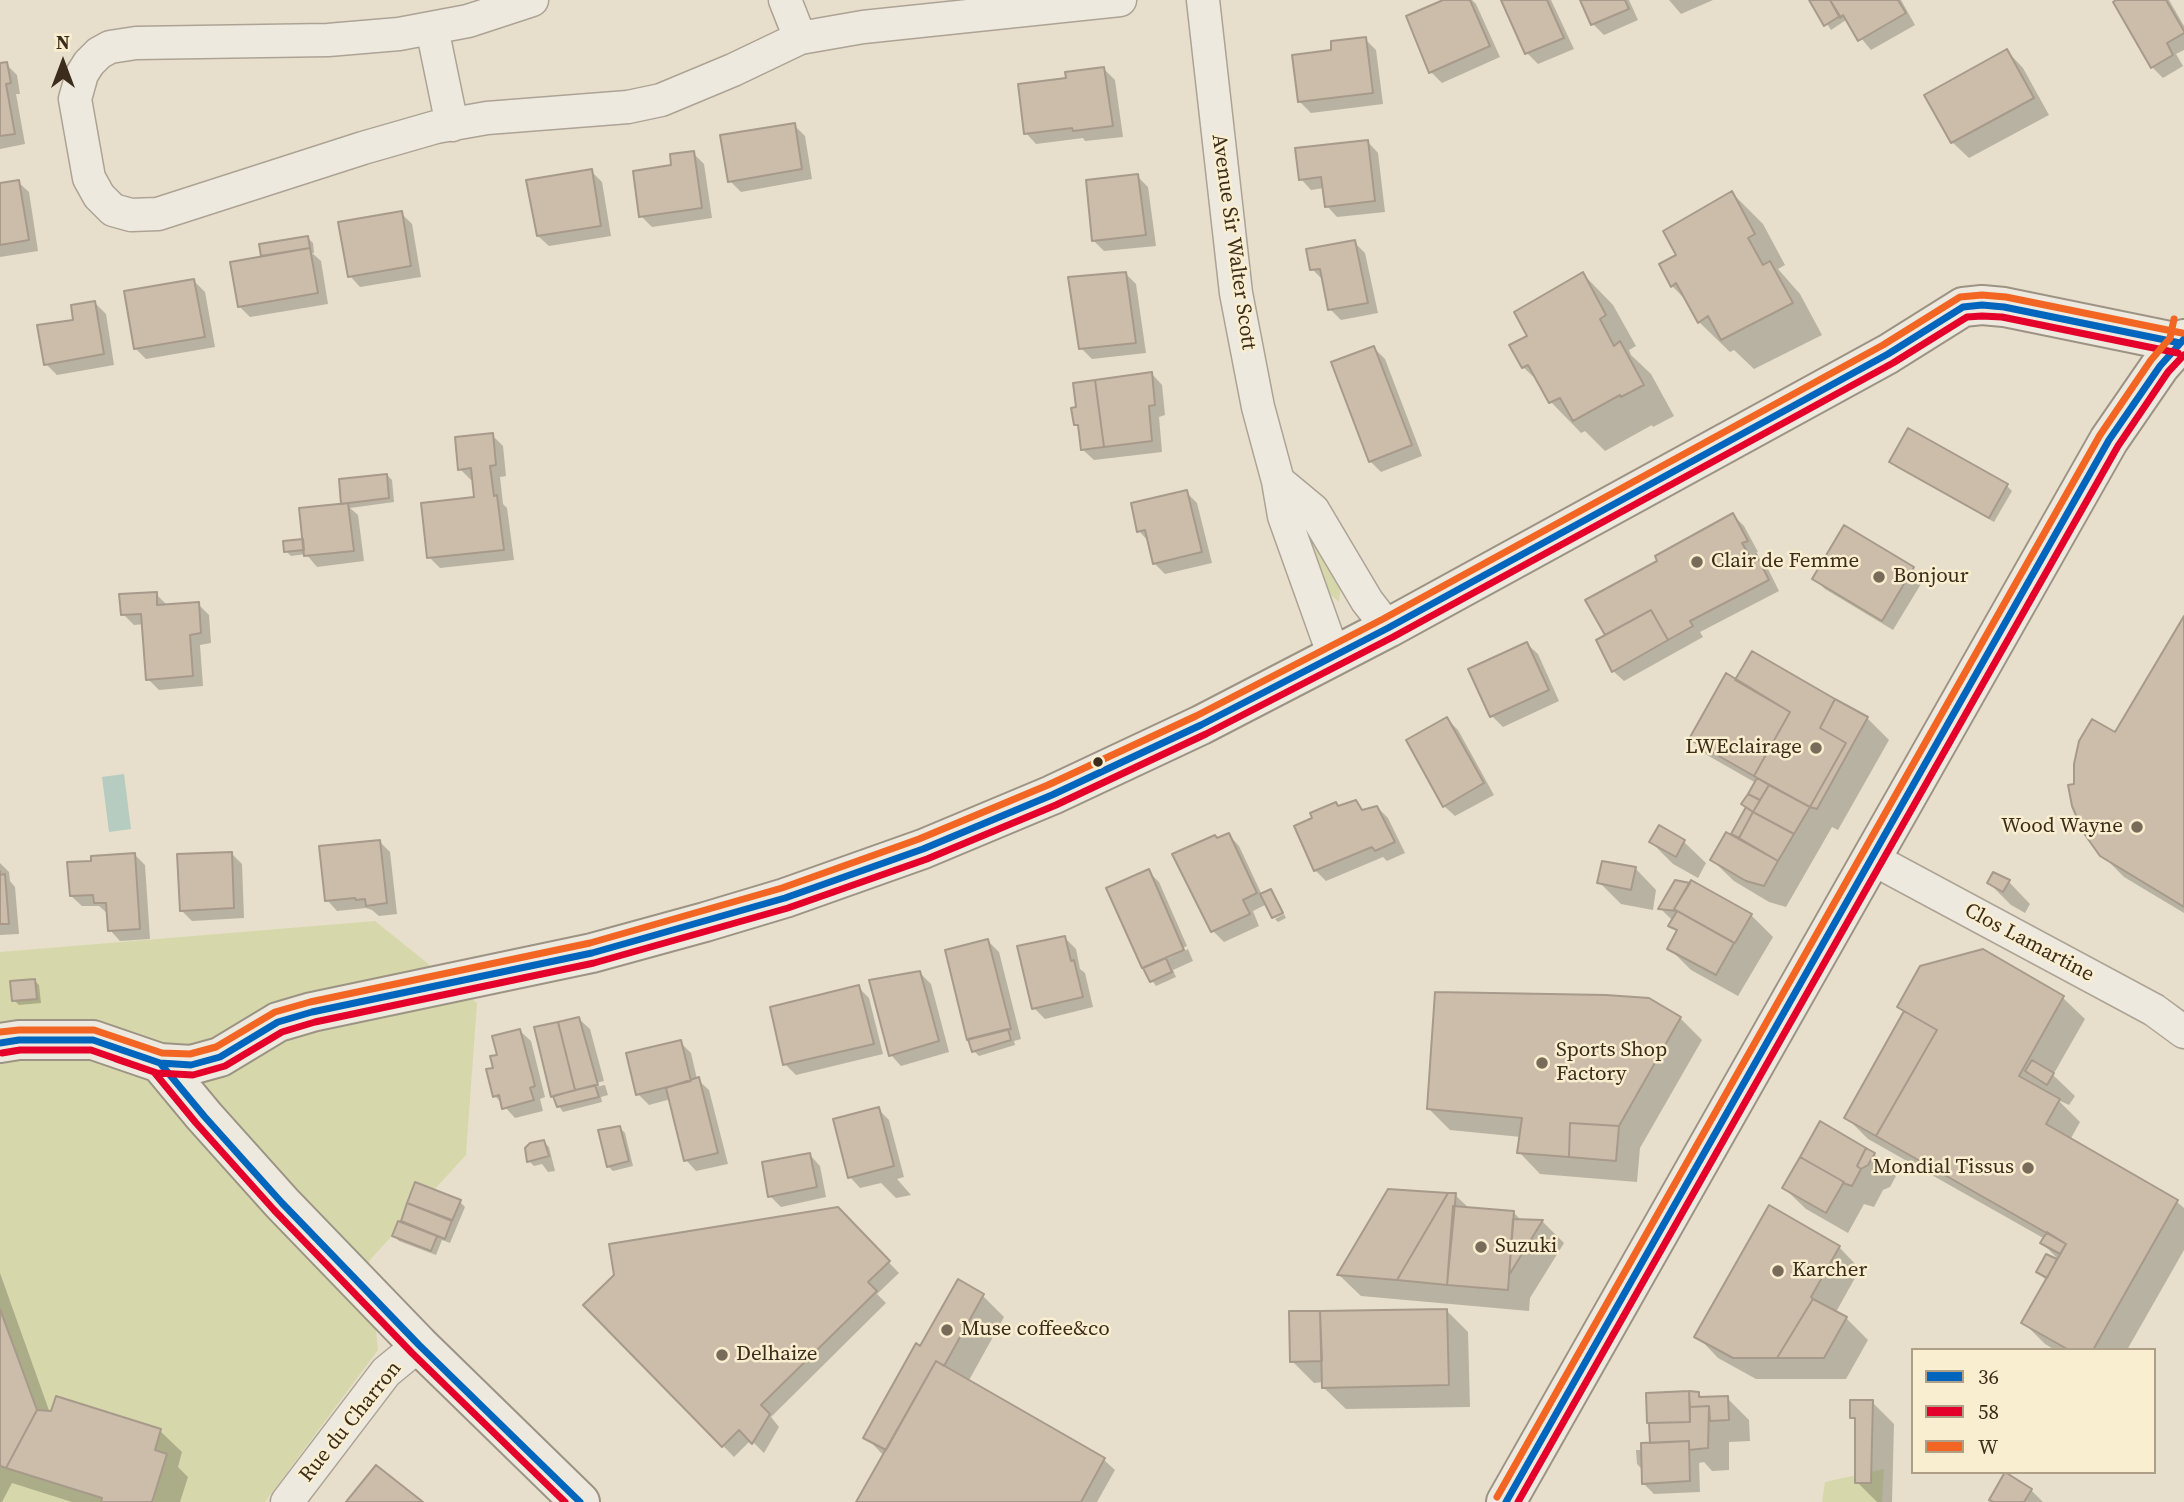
<!DOCTYPE html>
<style>
body{margin:0}
#map{position:relative;width:2184px;height:1502px;overflow:hidden;background:#e7dfcb;font-family:"Source Serif 4",serif}
canvas{display:block}
.legend{position:absolute;left:1911px;top:1348px;width:245px;height:126px;box-sizing:border-box;background:#f9eecf;border:2px solid #ada087;margin:0;padding:9px 12px;list-style:none;font-size:21px;color:#3c2c1b}
.legend li{display:flex;align-items:center;gap:14px;height:35px}
.legend b{width:35px;border:2px solid #ada087}
.north{position:absolute;left:28px;top:28px;width:70px;height:70px;-webkit-text-stroke:5px #f9eecf;paint-order:stroke;rotate:0deg;font-size:19px;font-weight:700;line-height:28px;text-align:center;color:#3c2c1b}
.north::after{content:'';display:block;margin:auto;width:24px;height:32px;background:#3c2c1b;clip-path:polygon(50% 0,100% 100%,50% 72%,0 100%)}
</style>
<div id="map">
<canvas width="2184" height="1502"></canvas>
<ul class="legend">
<li><b style="height:9px;background:#0065bd"></b>36</li>
<li><b style="height:9px;background:#e4002b"></b>58</li>
<li><b style="height:9px;background:#f26522"></b>W</li>
</ul>
<div class="north">N</div>
</div>
<script>
const ctx = document.querySelector('canvas').getContext('2d');
ctx.lineJoin = 'round';
function paint(path, color) { ctx.fillStyle = color; ctx.fill(path, 'evenodd'); }
const poly = rows => new Path2D(rows.map(r => 'M' + r).join(''));
function strokePath(path, color, width, dash) { ctx.strokeStyle = color; ctx.lineWidth = width; ctx.lineCap = dash ? 'butt' : 'round'; ctx.setLineDash(dash || []); ctx.stroke(path); }
function label(font, color, halo, rows, align = 'center') {
  ctx.font = font + ' "Source Serif 4",serif'; ctx.lineWidth = 5; ctx.setLineDash([]); ctx.textBaseline = 'middle'; ctx.strokeStyle = halo; ctx.fillStyle = color; for (const [text, x, y, turn = 0] of rows) {
    ctx.save(); ctx.translate(x, y); ctx.rotate((+turn || 0) * Math.PI / 180); ctx.textAlign = isNaN(turn) ? turn : align; if (halo) ctx.strokeText(text, 0, 0); ctx.fillText(text, 0, 0); ctx.restore();
  }
}
const green = poly([
 [1297,512,1341,584,1339,602,1323,588],
 [375,921,477,1003,466,1155,369,1261,378,1350,265,1502,0,1502,0,952],
 [1884,1469,1882,1502,1822,1502,1825,1482]
]);
const water = poly([
 [124,774,131,829,109,832,102,777]
]);
const shadow = poly([
 [1448,0,1472,0,1476,4,1500,57,1442,83,1431,72],
 [1503,0,1551,0,1574,49,1538,64,1527,53],
 [1582,0,1629,0,1638,20,1604,35,1593,24],
 [1669,0,1713,0,1681,14],
 [1811,0,1901,0,1915,25,1871,50,1846,20,1831,30],
 [2120,0,2169,0,2184,26,2184,50,2176,54,2183,66,2163,78,2152,67],
 [1365,39,1376,50,1383,104,1311,113,1300,102,1333,51],
 [2007,51,2023,68,2049,115,1969,158,1952,142],
 [6,64,17,75,20,94,16,94,25,144,0,149,0,65],
 [1104,69,1115,80,1123,137,1085,141,1083,138,1036,144,1026,133,1068,79],
 [794,125,805,136,812,179,741,192,730,181],
 [1368,142,1378,153,1385,212,1337,217,1327,206,1324,188,1311,190,1301,179],
 [693,153,704,164,712,218,652,227,641,216,673,167],
 [591,171,602,182,611,236,549,246,538,236],
 [1137,176,1148,187,1156,246,1104,251,1093,240],
 [0,182,1,185,18,182,29,192,38,251,0,257],
 [1732,193,1763,224,1785,265,1778,269,1800,294,1822,335,1754,369,1734,350,1730,352,1699,322,1689,303,1672,286,1661,264,1678,255],
 [401,213,412,224,421,277,360,287,350,276],
 [308,238,313,243,314,253,312,253,321,261,328,304,250,317,239,306,265,258,263,255],
 [1354,242,1365,253,1378,313,1341,320,1330,309,1323,280,1312,269],
 [1125,273,1136,284,1146,353,1092,359,1081,348],
 [1583,274,1613,305,1636,346,1629,350,1631,355,1651,374,1674,416,1653,427,1652,425,1605,451,1585,431,1581,433,1551,402,1541,384,1523,367,1529,336],
 [194,281,205,292,215,347,146,359,135,348],
 [95,303,106,314,114,365,57,375,46,364,75,322],
 [1374,348,1385,359,1422,456,1381,472,1370,461],
 [1152,374,1162,385,1165,415,1159,417,1162,452,1094,460,1083,450,1081,429,1076,424],
 [1909,430,2007,486,2012,491,1994,522,1896,467,1891,462],
 [492,435,503,446,506,476,500,477,503,504,507,508,514,560,440,568,429,557,476,498,474,479,471,480,460,469],
 [387,475,392,480,394,502,350,508,358,515,364,561,317,567,306,554,291,556,286,551,304,541,343,505],
 [1186,492,1197,503,1212,563,1165,574,1154,563,1149,542,1139,531],
 [1733,515,1744,526,1758,552,1753,554,1767,567,1779,591,1700,632,1703,637,1624,681,1613,671,1607,636,1588,600,1659,562],
 [1913,568,1924,579,1893,630,1825,589,1814,578],
 [156,594,168,606,198,604,209,615,211,643,200,645,203,686,159,690,148,679,144,624,134,625,123,614],
 [2184,619,2184,913,2124,877,2102,855,2076,786,2116,735],
 [1527,644,1538,654,1559,701,1503,727,1492,716],
 [1752,654,1867,718,1889,740,1838,830,1832,827,1786,907,1769,902,1734,881,1712,860,1732,837,1747,808,1756,783,1707,755,1691,739,1737,682],
 [1447,719,1458,730,1494,795,1455,816,1444,806],
 [1355,802,1364,811,1377,807,1388,818,1405,853,1387,861,1383,857,1326,881,1315,870,1339,808],
 [1659,828,1684,842,1706,863,1698,878,1673,864,1651,842],
 [1229,835,1239,846,1262,895,1270,891,1275,896,1283,911,1273,916,1267,904,1253,911,1259,926,1224,942,1213,931,1217,840],
 [379,841,390,852,397,914,379,916,372,910,366,908,337,911,327,900],
 [231,853,242,864,244,918,192,921,181,910],
 [134,854,145,865,150,939,120,941,110,930,107,913,99,906,82,906,71,896,93,862],
 [0,863,9,872,10,881,15,887,19,934,0,935],
 [1635,868,1656,890,1653,910,1621,904,1599,882],
 [1148,871,1159,882,1187,946,1145,965,1145,969,1188,949,1193,961,1173,970,1176,977,1156,986,1143,967],
 [1676,882,1751,915,1773,937,1738,996,1691,970,1669,948,1678,933,1671,926,1673,921,1661,909],
 [2009,882,2030,904,2025,913,2011,905,1989,883],
 [1284,914,1286,918,1278,922,1275,919],
 [1065,938,1076,949,1080,969,1085,973,1093,1007,1045,1019,1034,1008],
 [988,941,999,952,1021,1039,1014,1041,1015,1045,979,1056,974,1051],
 [1983,951,2063,998,2085,1019,2053,1075,2075,1096,2069,1105,2058,1100,2080,1122,2070,1140,2177,1202,2184,1208,2184,1250,2127,1350,2055,1350,2045,1344,2024,1323,2047,1281,2038,1272,2047,1256,2063,1264,2042,1243,2045,1239,1868,1139,1846,1117,1905,1012,1899,1007],
 [920,973,931,984,949,1052,901,1066,891,1055],
 [34,980,39,985,41,1003,19,1005,14,1000],
 [858,987,869,998,883,1054,796,1075,785,1064],
 [1680,1018,1702,1040,1640,1148,1637,1182,1540,1174,1519,1152,1521,1137,1450,1130,1428,1108],
 [579,1019,590,1029,604,1081,592,1084,595,1087,605,1085,608,1095,601,1097,602,1102,563,1112,552,1096],
 [520,1031,531,1041,545,1097,540,1099,543,1111,515,1118,495,1096,495,1069,499,1056],
 [680,1042,691,1053,697,1079,709,1090,728,1164,696,1171,686,1160,671,1099,649,1105,638,1094],
 [878,1109,889,1120,904,1177,897,1179,911,1195,896,1198,881,1183,860,1188,850,1177],
 [620,1128,625,1133,633,1166,613,1171,608,1166],
 [544,1142,549,1147,555,1171,548,1172,542,1164,534,1166,529,1161],
 [1874,1154,1896,1176,1890,1187,1883,1190,1874,1207,1864,1204,1848,1233,1806,1209,1784,1188],
 [810,1155,820,1166,826,1197,781,1207,770,1196],
 [416,1184,460,1202,465,1207,450,1243,442,1240,436,1255,399,1241,394,1236,402,1223],
 [1455,1195,1470,1209,1513,1212,1522,1221,1543,1222,1564,1243,1530,1298,1529,1311,1361,1296,1339,1275],
 [837,1209,899,1273,877,1294,886,1303,771,1417,779,1427,764,1453,751,1440,734,1457,585,1305],
 [1839,1247,1860,1269,1836,1312,1846,1318,1868,1340,1846,1379,1756,1379,1718,1358,1697,1336],
 [0,1273,51,1416,160,1431,182,1452,178,1467,188,1477,180,1502,72,1502,12,1483,2,1502,0,1502],
 [983,1296,1004,1317,968,1382,1104,1460,1115,1470,1097,1502,858,1502,884,1456,866,1437,921,1348],
 [1447,1311,1468,1332,1470,1407,1346,1409,1324,1388,1324,1382,1314,1383,1292,1361],
 [1689,1393,1698,1393,1703,1398,1727,1398,1749,1420,1750,1441,1729,1442,1729,1470,1712,1471,1704,1462,1699,1463,1700,1492,1654,1494,1643,1483,1643,1470,1637,1464,1636,1450,1642,1450,1651,1444,1648,1395],
 [1872,1402,1894,1424,1892,1502,1877,1502,1857,1482,1857,1423,1852,1417],
 [2031,1490,2043,1502,1994,1502]
]);
const building = poly([
 [1443,0,1470,0,1490,46,1429,73,1406,16,1443,0],
 [1501,0,1547,0,1564,38,1525,54,1501,0],
 [1580,0,1625,0,1629,9,1591,25,1580,0],
 [1809,0,1830,0,1840,16,1824,26,1809,0],
 [1830,0,1898,0,1906,13,1858,41,1843,15,1840,18,1830,0],
 [2116,0,2166,0,2184,31,2184,33,2167,43,2173,55,2151,68,2113,2,2116,0],
 [1366,37,1373,93,1298,102,1292,55,1331,50,1331,41,1366,37],
 [2007,49,2034,98,1951,143,1924,95,2007,49],
 [7,62,11,83,6,84,15,134,0,136,0,63,7,62],
 [1104,67,1113,126,1073,131,1072,128,1024,134,1018,84,1066,78,1065,72,1104,67],
 [795,123,802,169,728,182,720,135,795,123],
 [1368,140,1375,201,1325,207,1321,177,1299,180,1295,148,1368,140],
 [694,151,702,208,639,217,633,171,671,165,670,154,694,151],
 [592,169,601,226,537,236,526,180,592,169],
 [1138,174,1146,235,1092,241,1086,180,1138,174],
 [19,180,29,240,0,245,0,183,19,180],
 [1732,191,1755,234,1748,238,1763,265,1770,261,1793,303,1721,340,1708,316,1698,323,1676,283,1671,287,1659,264,1676,255,1663,231,1732,191],
 [402,211,411,266,348,277,338,222,402,211],
 [308,236,310,248,261,256,259,244,308,236],
 [1355,240,1368,303,1328,310,1320,269,1310,270,1306,249,1355,240],
 [310,248,318,293,238,307,230,262,310,248],
 [1126,272,1136,343,1079,349,1068,277,1126,272],
 [1583,272,1606,315,1600,319,1614,346,1620,341,1644,385,1621,397,1620,395,1573,421,1560,398,1549,403,1528,365,1522,368,1509,345,1527,336,1514,312,1583,272],
 [194,279,205,337,134,349,124,291,194,279],
 [95,301,104,354,44,365,37,325,73,320,71,305,95,301],
 [1374,346,1412,445,1369,462,1331,362,1374,346],
 [1152,372,1155,405,1149,406,1152,441,1104,447,1095,380,1152,372],
 [1095,380,1104,447,1081,450,1078,425,1074,425,1071,408,1076,407,1073,383,1095,380],
 [1908,428,2008,484,1989,518,1889,462,1908,428],
 [493,433,496,465,490,466,494,496,497,495,504,550,427,558,421,503,474,497,471,468,458,470,455,437,493,433],
 [387,474,389,498,341,504,339,479,387,474],
 [1187,490,1202,552,1153,564,1145,530,1137,532,1131,503,1187,490],
 [348,503,354,551,304,556,299,508,348,503],
 [1733,513,1748,541,1742,543,1750,557,1756,554,1769,580,1690,621,1693,626,1668,640,1651,610,1605,635,1585,600,1657,561,1655,556,1733,513],
 [1844,525,1914,567,1882,621,1812,579,1844,525],
 [303,539,304,550,284,552,283,541,303,539],
 [157,592,157,605,199,602,201,633,190,635,193,676,146,680,141,614,121,615,119,594,157,592],
 [1651,610,1668,640,1612,672,1596,640,1651,610],
 [2184,616,2184,907,2100,856,2083,832,2072,806,2068,785,2074,784,2074,764,2079,741,2092,719,2115,732,2184,616],
 [1527,642,1549,690,1490,717,1468,669,1527,642],
 [1752,651,1835,699,1820,728,1846,743,1810,807,1754,776,1790,712,1735,680,1752,651],
 [1726,673,1790,712,1754,776,1689,739,1726,673],
 [1835,699,1868,717,1817,809,1810,807,1846,743,1820,728,1835,699],
 [1447,717,1484,783,1443,807,1406,740,1447,717],
 [1757,778,1769,785,1760,800,1748,794,1757,778],
 [1769,785,1810,807,1794,834,1753,812,1769,785],
 [1748,794,1760,800,1753,812,1741,804,1748,794],
 [1356,800,1362,810,1377,806,1395,842,1375,851,1372,847,1314,871,1294,826,1312,818,1310,813,1336,802,1338,806,1356,800],
 [1746,807,1753,812,1739,838,1731,834,1746,807],
 [1753,812,1794,834,1778,861,1739,838,1753,812],
 [1659,825,1685,840,1676,857,1649,842,1659,825],
 [1726,832,1778,861,1764,886,1746,881,1710,860,1726,832],
 [1229,833,1257,893,1243,900,1250,914,1211,932,1172,854,1215,835,1217,838,1229,833],
 [380,840,387,903,366,906,365,899,356,900,355,898,325,901,319,846,380,840],
 [232,852,234,908,180,911,177,854,232,852],
 [135,853,140,929,108,931,106,903,94,903,93,895,70,896,67,862,91,861,91,856,135,853],
 [1602,861,1636,867,1631,890,1597,883,1602,861],
 [1149,869,1184,950,1142,968,1106,888,1149,869],
 [0,871,0,875,5,874,9,924,0,924,0,871],
 [1993,872,2010,880,2003,892,1987,883,1993,872],
 [1675,880,1690,883,1674,909,1677,911,1658,909,1675,880],
 [1691,880,1752,914,1735,943,1674,909,1691,880],
 [1271,889,1283,913,1272,918,1260,894,1271,889],
 [1677,911,1734,943,1716,975,1667,949,1677,930,1668,926,1677,911],
 [1065,936,1071,961,1074,960,1083,997,1032,1009,1017,946,1065,936],
 [988,939,1011,1029,967,1040,945,950,988,939],
 [1983,949,2064,996,2019,1076,2060,1099,2046,1124,2178,1200,2093,1350,2069,1350,2021,1323,2066,1244,1876,1136,1937,1030,1897,1007,1920,966,1983,949],
 [1166,958,1172,972,1150,982,1143,968,1166,958],
 [920,971,939,1041,889,1056,869,980,920,971],
 [35,979,37,999,12,1001,10,981,35,979],
 [859,985,874,1044,783,1065,770,1007,859,985],
 [1435,992,1606,995,1649,998,1681,1017,1619,1126,1570,1123,1569,1157,1517,1153,1522,1118,1427,1109,1435,992],
 [1904,1011,1937,1030,1876,1136,1844,1118,1904,1011],
 [579,1017,598,1085,575,1090,558,1022,579,1017],
 [558,1022,575,1090,551,1097,534,1027,558,1022],
 [520,1029,535,1086,530,1088,534,1100,502,1109,499,1095,493,1097,486,1069,493,1068,490,1056,497,1055,492,1036,520,1029],
 [1008,1029,1011,1040,972,1052,968,1039,1008,1029],
 [681,1040,691,1081,636,1095,626,1053,681,1040],
 [2032,1060,2054,1073,2047,1085,2025,1071,2032,1060],
 [699,1077,718,1153,684,1161,666,1088,699,1077],
 [595,1085,599,1097,557,1107,553,1096,595,1085],
 [879,1107,894,1166,848,1178,833,1119,879,1107],
 [1820,1121,1866,1148,1857,1166,1861,1169,1852,1186,1843,1183,1844,1182,1800,1157,1820,1121],
 [1570,1123,1619,1126,1616,1161,1569,1157,1570,1123],
 [620,1126,629,1161,607,1167,598,1130,620,1126],
 [544,1140,549,1156,527,1162,525,1148,530,1143,544,1140],
 [1866,1148,1875,1153,1868,1165,1861,1169,1857,1166,1866,1148],
 [810,1153,817,1187,768,1197,762,1162,810,1153],
 [1800,1157,1844,1182,1826,1213,1782,1188,1800,1157],
 [415,1182,461,1200,452,1221,407,1203,415,1182],
 [1388,1189,1448,1193,1397,1280,1337,1275,1388,1189],
 [1448,1193,1456,1193,1447,1285,1397,1280,1448,1193],
 [407,1203,452,1220,445,1239,401,1221,407,1203],
 [1769,1205,1840,1246,1811,1297,1813,1299,1777,1358,1733,1358,1694,1337,1769,1205],
 [1453,1206,1514,1211,1508,1290,1447,1285,1453,1206],
 [838,1207,890,1261,868,1282,877,1291,761,1405,770,1414,752,1444,739,1430,722,1447,583,1305,614,1275,609,1244,838,1207],
 [1513,1219,1543,1220,1509,1275,1513,1219],
 [398,1221,437,1236,431,1251,392,1236,398,1221],
 [2047,1232,2066,1244,2060,1254,2040,1243,2047,1232],
 [2046,1254,2057,1259,2047,1278,2036,1272,2046,1254],
 [958,1279,984,1294,944,1366,936,1361,886,1450,863,1438,916,1343,920,1346,958,1279],
 [1813,1299,1847,1317,1824,1358,1777,1358,1813,1299],
 [0,1309,37,1410,6,1468,0,1466,0,1309],
 [1447,1309,1449,1385,1322,1388,1320,1311,1447,1309],
 [1289,1311,1320,1311,1322,1361,1290,1362,1289,1311],
 [936,1361,1105,1458,1081,1502,856,1502,936,1361],
 [1689,1391,1699,1392,1699,1397,1728,1396,1729,1420,1710,1421,1709,1406,1690,1407,1689,1391],
 [1689,1391,1690,1422,1647,1423,1646,1393,1689,1391],
 [56,1396,161,1429,155,1450,167,1454,152,1502,101,1502,102,1498,6,1468,37,1410,51,1411,56,1396],
 [1850,1400,1873,1400,1871,1483,1855,1483,1855,1418,1850,1418,1850,1400],
 [1709,1406,1708,1448,1689,1450,1689,1441,1650,1443,1649,1423,1690,1422,1690,1407,1709,1406],
 [1689,1441,1690,1481,1642,1484,1641,1443,1689,1441],
 [376,1465,423,1502,346,1502,376,1465],
 [2005,1472,2032,1489,2024,1502,1993,1502,1989,1500,2005,1472]
]);
const street = poly([
 [532,0,468,21,399,34,328,40,136,43,110,47,99,53,89,63,82,74,75,99,89,178,99,196,113,210,131,215,158,214,363,148,436,127,487,118,628,107,661,100,733,70,800,38,863,27,1120,0],
 [785,0,800,38],
 [1203,0,1236,293,1258,407,1278,481,1284,516,1334,656],
 [432,28,452,125],
 [1278,481,1313,510,1367,601,1388,628],
 [1871,858,2154,1010,2184,1032],
 [287,1502,386,1372,419,1345]
]);
const secondary = poly([
 [0,1043,19,1040,93,1040,160,1063,191,1065,220,1057,278,1022,312,1012,592,953,705,922,785,898,923,849,1052,795,1201,725,1388,628,1888,354,1963,307,1982,305,2004,307,2180,343],
 [160,1063,204,1116,282,1203,419,1345,580,1502],
 [1506,1502,2109,440,2160,366,2184,339]
]);
const bus1 = poly([
 [0,1043,19,1040,93,1040,160,1063,191,1065,220,1057,278,1022,312,1012,592,953,785,898,923,849,1052,795,1201,725,1388,628,1888,354,1963,307,1982,305,2004,307,2180,343],
 [119,1049,160,1063,204,1116,282,1203,419,1345,580,1502],
 [1506,1502,2109,440,2160,366,2184,339]
]);
const bus2 = poly([
 [2,1053,20,1050,91,1050,157,1073,193,1075,225,1066,282,1032,315,1022,594,963,788,908,927,859,1056,805,1206,734,1393,637,1893,363,1967,317,1982,316,2002,317,2178,353],
 [116,1059,154,1072,196,1123,274,1210,412,1353,565,1502],
 [1518,1502,2118,446,2168,372,2184,355]
]);
const bus3 = poly([
 [0,1032,19,1030,94,1030,162,1053,190,1054,216,1047,275,1012,310,1002,590,943,782,888,919,839,1048,785,1196,716,1383,619,1883,345,1960,297,1982,295,2006,297,2182,333],
 [1497,1497,2100,435,2151,360,2170,338,2174,319]
]);
const markers = [
 [1697,562,7,"#786b59"],
 [1879,577,7,"#786b59"],
 [1816,748,7,"#786b59"],
 [1098,762,6,"#3c2c1b"],
 [2137,827,7,"#786b59"],
 [1542,1063,7,"#786b59"],
 [2028,1168,7,"#786b59"],
 [1481,1247,7,"#786b59"],
 [1778,1271,7,"#786b59"],
 [947,1330,7,"#786b59"],
 [722,1355,7,"#786b59"]
];
const streetNames = [
 ["Avenue Sir Walter Scott",1233,242,82],
 ["Clos Lamartine",2029,943,28],
 ["Rue du Charron",351,1422,-51]
];
const poiNames = [
 ["Clair de Femme",1711,562],
 ["Bonjour",1893,577],
 ["LWEclairage",1802,748,"right"],
 ["Wood Wayne",2123,827,"right"],
 ["Sports Shop",1556,1051],
 ["Factory",1556,1075],
 ["Mondial Tissus",2014,1168,"right"],
 ["Suzuki",1495,1247],
 ["Karcher",1792,1271],
 ["Muse coffee&co",961,1330],
 ["Delhaize",736,1355]
];
paint(green, '#d6d8ab');
paint(water, '#b7ccc0');
paint(shadow, '#0003');
paint(building, '#ccbdab');
strokePath(building, '#a79a8a', 2);
strokePath(street, '#aca395', 35);
strokePath(secondary, '#9c9384', 42);
strokePath(street, '#eee9de', 32);
strokePath(secondary, '#eee9de', 38);
strokePath(bus1, '#0065bd', 7);
strokePath(bus2, '#e4002b', 7);
strokePath(bus3, '#f26522', 7);
for (const [x, y, r, color] of markers) { const dot = new Path2D(); dot.arc(x, y, r, 0, 2 * Math.PI); ctx.fillStyle = color; ctx.fill(dot); strokePath(dot, '#f9eecf', 2.5); }
label('21px', '#3c2c1b', '#f9eecf', streetNames);
label('21px', '#3c2c1b', '#f9eecf', poiNames, 'left');
</script>
